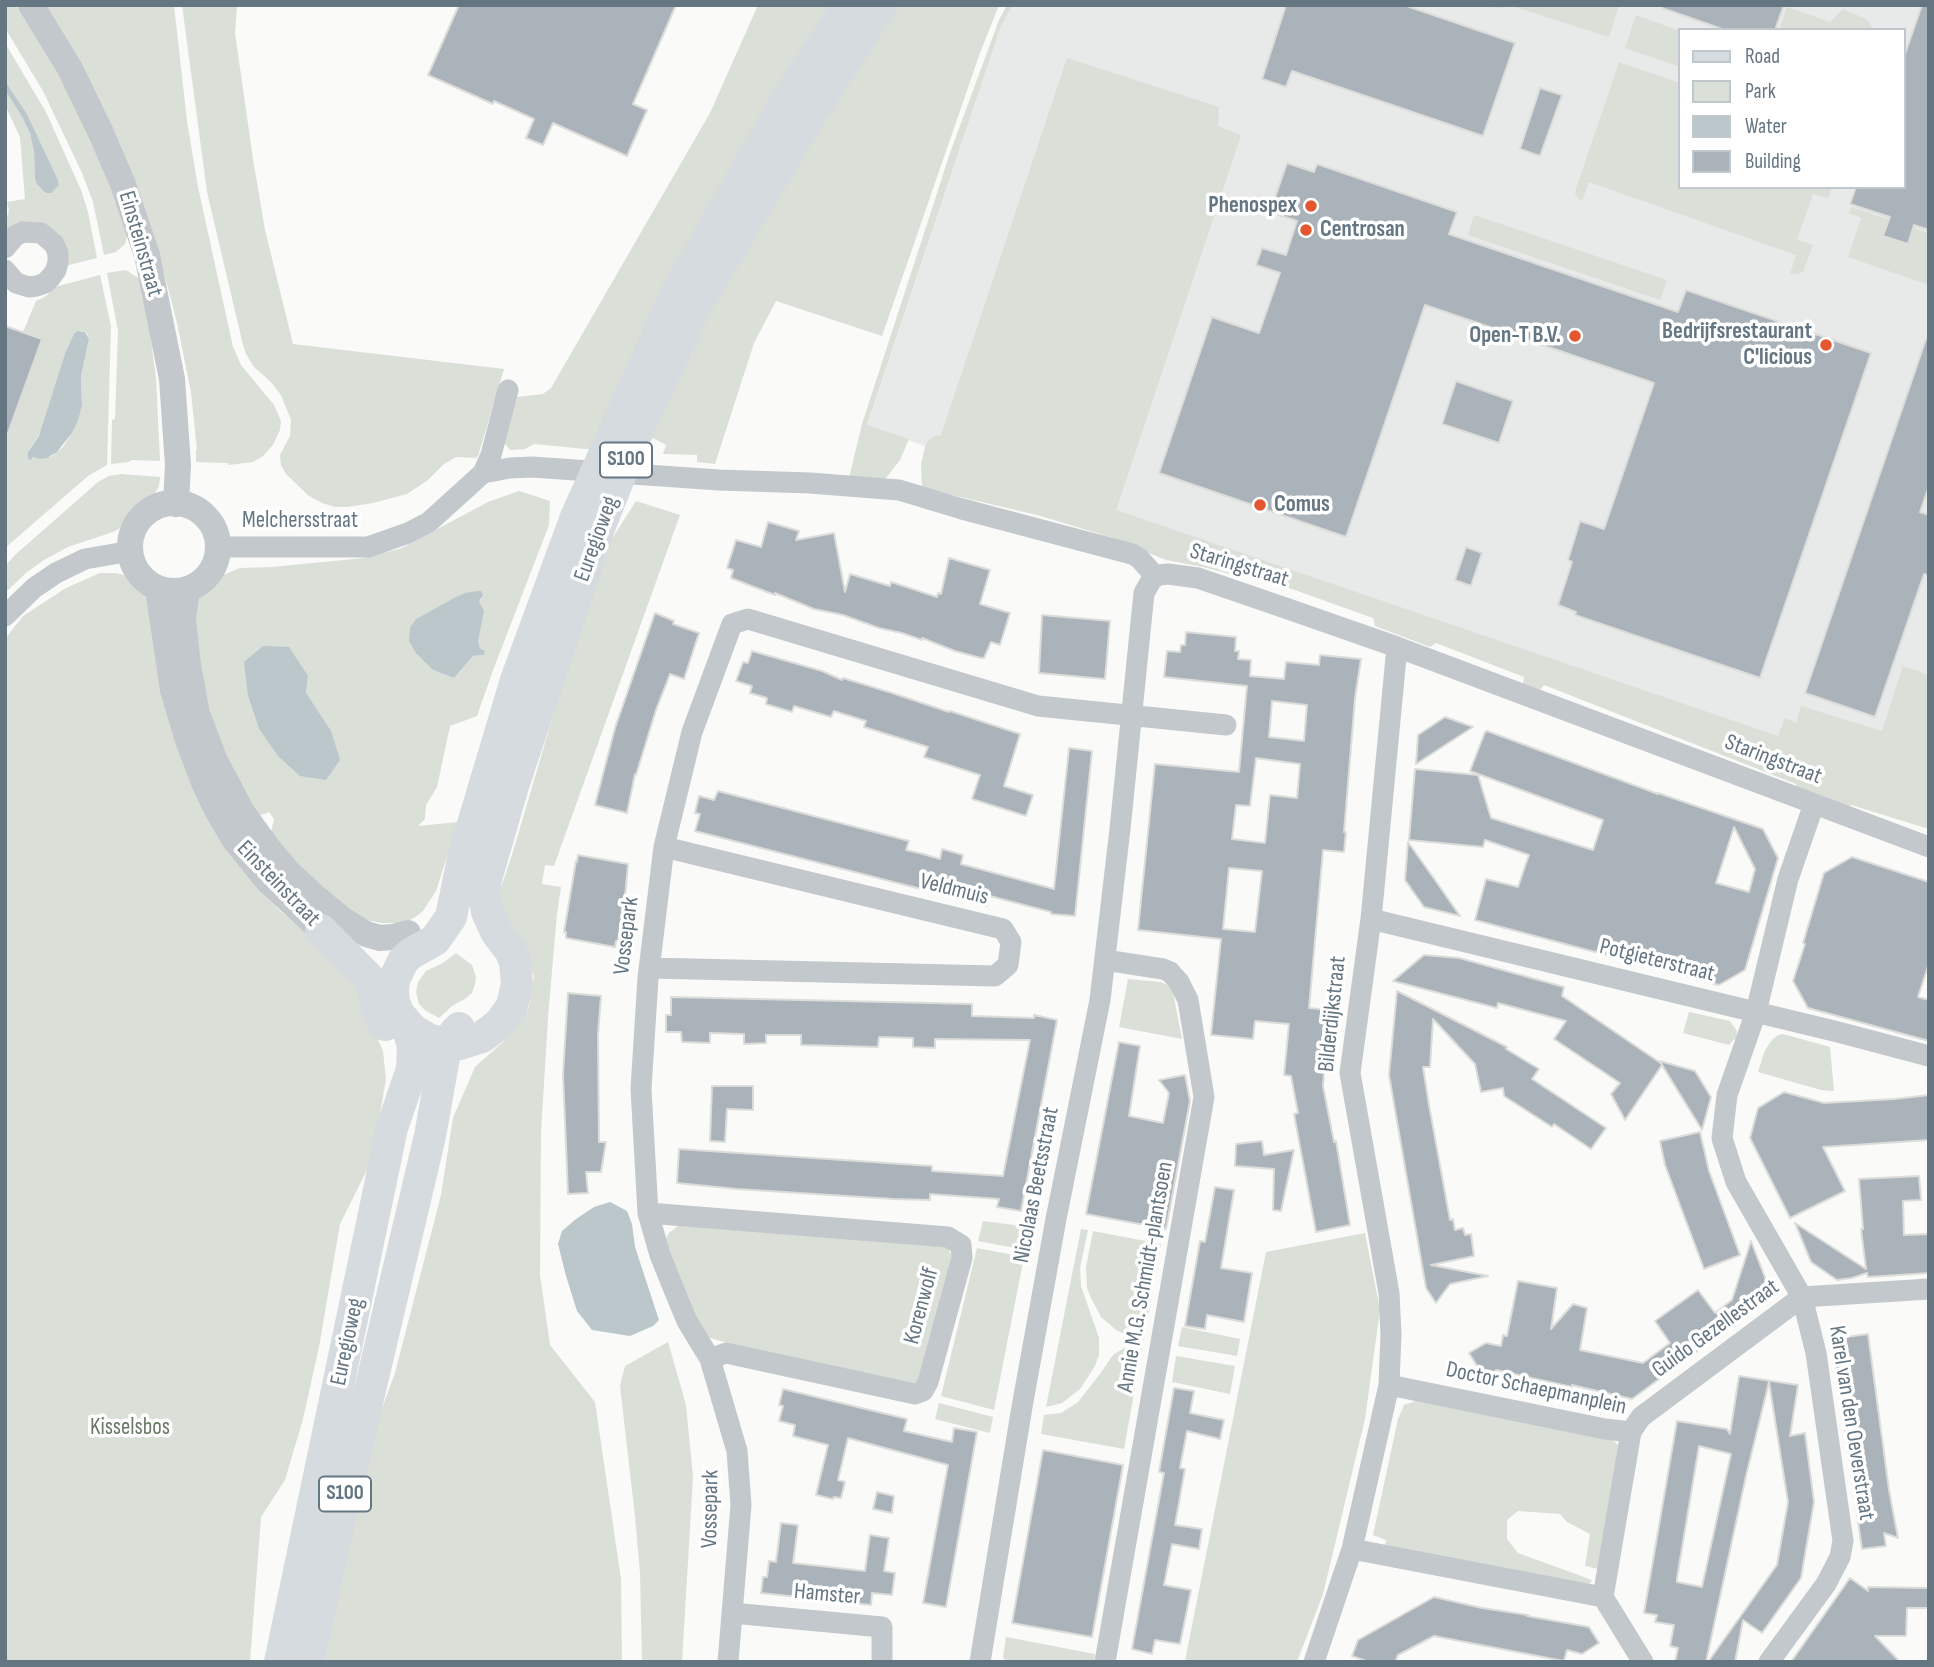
<!DOCTYPE html>
<style>
body{margin:0}
#map{position:relative;width:1934px;height:1667px;overflow:hidden;background:#fafaf8;font-family:"Sofia Sans Condensed",sans-serif}
canvas{display:block}
.frame{position:absolute;inset:0;border:7px solid #657683;pointer-events:none}
.legend{position:absolute;left:1678px;top:28px;width:228px;height:161px;box-sizing:border-box;background:#fff;border:2px solid #c1c8cd;margin:0;padding:9px 12px;list-style:none;font-size:21px;color:#657683}
.legend li{display:flex;align-items:center;gap:14px;height:35px}
.legend b{width:35px;border:2px solid #c1c8cd}
</style>
<div id="map">
<canvas width="1934" height="1667"></canvas>
<div class="frame"></div>
<ul class="legend">
<li><b style="height:9px;background:#d6dbdf"></b>Road</li>
<li><b style="height:19px;background:#dadfd7"></b>Park</li>
<li><b style="height:19px;background:#bbc7cb"></b>Water</li>
<li><b style="height:19px;background:#aab3b9"></b>Building</li>
</ul>
</div>
<script>
const ctx = document.querySelector('canvas').getContext('2d');
ctx.lineJoin = 'round';
function paint(path, color) { ctx.fillStyle = color; ctx.fill(path, 'evenodd'); }
const poly = rows => new Path2D(rows.map(r => 'M' + r).join(''));
function strokePath(path, color, width, dash) { ctx.strokeStyle = color; ctx.lineWidth = width; ctx.lineCap = dash ? 'butt' : 'round'; ctx.setLineDash(dash || []); ctx.stroke(path); }
function label(font, color, halo, rows, align = 'center') {
  ctx.font = font + ' "Sofia Sans Condensed",sans-serif'; ctx.lineWidth = 7; ctx.setLineDash([]); ctx.textBaseline = 'middle'; ctx.strokeStyle = halo; ctx.fillStyle = color; for (const [text, x, y, turn = 0] of rows) {
    ctx.save(); ctx.translate(x, y); ctx.rotate((+turn || 0) * Math.PI / 180); ctx.textAlign = isNaN(turn) ? turn : align; if (halo) ctx.strokeText(text, 0, 0); ctx.fillText(text, 0, 0); ctx.restore();
  }
}
const built = poly([
 [1013,5,1929,5,1929,806,1117,512,867,426,1001,26],
 [1680,30,1904,30,1904,187,1680,187]
]);
const green = poly([
 [5,5,16,5,60,78,86,128,108,182,127,236,125,244,116,252,104,255,93,202,82,173,43,91,5,28],
 [44,5,174,5,187,121,198,187,233,347,241,365,274,405,281,421,280,430,273,445,263,456,253,462,228,465,228,463,224,463,196,462,196,450,197,450,191,392,177,323,157,246],
 [182,5,237,5,235,33,253,159,265,230,293,344,504,369,478,456,476,458,456,457,444,464,428,480,407,494,373,503,347,507,335,507,322,503,309,496,286,474,281,465,280,455,290,436,291,420,281,395,270,381,254,367,246,354,243,345,207,192],
 [758,5,834,5,596,450,534,444,525,449,510,450,504,443,517,397,543,394,551,388,710,113],
 [887,5,999,5,980,53,882,336,776,301,754,343,715,464,697,462,697,455,663,454,666,445,649,436,699,326],
 [1007,5,1013,5,1001,26,867,425,909,439,900,460,882,483,849,478,862,424,950,153,999,20],
 [1484,5,1619,5,1609,37,1512,6,1499,8],
 [1787,7,1830,22,1843,9,1864,18,1868,21,1874,30,1779,30],
 [1636,15,1680,31,1680,67,1625,48],
 [5,43,46,112,81,190,88,212,97,258,65,266,66,250,5,233,5,216,8,215,9,210,7,202,25,199,20,137,5,105,5,85,7,93,22,117,30,133,34,152,35,179,59,185,58,180,27,114,5,81],
 [1067,58,1219,107,1218,126,1241,135,1116,510,1778,736,1785,718,1796,723,1801,706,1882,731,1903,666,1929,675,1929,829,1851,805,1848,809,1795,790,1796,784,1544,685,1540,690,1523,684,1524,677,1436,643,1430,647,1375,626,1373,618,1236,569,1230,574,1203,567,1166,560,1110,537,1037,515,922,488,921,464,925,447,927,442,935,436,941,435],
 [1619,62,1680,83,1680,187,1832,187,1828,198,1813,194,1797,239,1813,245,1803,272,1797,274,1790,274,1796,255,1589,182,1582,201,1576,196,1575,192],
 [1851,207,1929,233,1929,285,1848,257,1861,218,1849,213],
 [1474,215,1667,280,1660,300,1468,235],
 [126,270,140,279,150,333,156,378,160,461,133,460,129,461,129,462,111,464,112,420,115,419,118,331,107,273],
 [100,275,111,326,107,465,88,476,5,548,5,440,41,339,23,332,36,301,46,296,55,287],
 [81,331,86,332,89,339,81,376,82,401,72,433,63,447,52,456,40,459,32,457,28,459,28,452,41,432,69,344,73,338],
 [121,474,160,477,159,486,152,499,122,527,113,532,68,547,44,560,27,572,5,593,5,566,15,555,98,482,109,476],
 [519,491,550,501,549,525,492,673,477,716,450,726,437,787,426,805,425,819,418,826,458,822,436,891,423,911,414,918,402,923,381,923,363,919,345,910,270,837,274,819,269,812,254,818,219,751,193,652,196,600,223,575,240,568,272,567,364,558,402,548,488,502],
 [465,593,482,598,479,602,478,641,480,648,485,651,484,655,473,656,454,678,433,670,416,619],
 [308,676,306,693,278,756,259,729,248,696],
 [636,501,680,515,554,866,545,865,542,884,561,887,557,914,548,1017,541,1133,540,1275,550,1345,595,1402,621,1579,622,1662,318,1662,359,1471,395,1373,441,1195,453,1118,475,1067,504,1041,528,1010,534,976,510,927,499,908,500,890,512,855,571,655,606,548],
 [100,573,116,573,128,576,148,596,257,887,279,910,347,967,383,1051,386,1079,372,1160,340,1224,319,1347,303,1419,285,1480,261,1517,250,1662,5,1662,5,639,23,616,66,588],
 [456,953,472,965,476,977,475,984,472,993,466,998,452,1006,439,1018,426,1011,419,1004,416,992,418,982,426,971,443,963],
 [1128,979,1161,982,1169,986,1173,992,1182,1039,1119,1027],
 [1689,1012,1730,1021,1737,1031,1736,1040,1734,1039,1729,1045,1683,1033],
 [1783,1034,1830,1047,1834,1091,1821,1090,1758,1072,1765,1050,1772,1040,1778,1035],
 [983,1221,1030,1227,1025,1250,978,1241],
 [679,1225,947,1246,953,1259,921,1382,906,1387,705,1337,680,1288,666,1239,669,1233],
 [1081,1229,1088,1230,1080,1268,1081,1286,1099,1338,1099,1355,1095,1366,1080,1389,1062,1403,1046,1407],
 [1093,1231,1161,1244,1144,1340,1131,1337,1116,1330,1101,1317,1091,1298,1087,1288,1086,1267],
 [1365,1233,1380,1310,1365,1419,1323,1594,1297,1662,1185,1661,1266,1252],
 [977,1248,1024,1257,994,1410,941,1396],
 [1182,1327,1240,1339,1237,1356,1178,1346],
 [668,1342,686,1405,693,1477,682,1662,642,1662,640,1573,635,1516,620,1386,625,1366],
 [1131,1347,1142,1349,1124,1449,1041,1434,1044,1415,1061,1413,1078,1402,1100,1374,1113,1355,1124,1348],
 [1176,1356,1235,1366,1230,1394,1172,1382],
 [1416,1401,1613,1440,1622,1449,1598,1569,1585,1566,1590,1534,1567,1522,1560,1514,1518,1511,1507,1520,1507,1539,1518,1553,1592,1580,1589,1585,1385,1547,1386,1540,1373,1535,1398,1419,1404,1405],
 [939,1403,993,1417,990,1433,935,1419],
 [1006,1637,1095,1654,1094,1662,1006,1662,1003,1657]
]);
const water = poly([
 [5,81,27,114,58,180,59,185,51,193,46,193,37,184,35,179,34,152,30,133,22,117,7,93],
 [78,331,85,332,89,339,81,376,82,405,78,420,72,433,57,452,47,458,40,459,32,457,31,460,28,459,28,452,39,436,66,351,74,334],
 [478,591,481,591,483,595,479,602,484,611,478,641,480,648,485,651,484,655,473,656,454,678,433,670,416,653,409,641,410,628,416,619,456,597,465,593],
 [263,646,289,647,308,676,306,693,331,731,340,760,326,780,300,776,278,756,259,729,248,696,244,662],
 [610,1202,627,1211,632,1224,635,1247,659,1320,653,1326,630,1336,592,1330,577,1311,566,1276,558,1244,562,1231,576,1219,594,1207]
]);
const building = poly([
 [459,5,676,5,633,104,647,110,627,156,553,123,543,145,526,138,534,119,494,101,493,104,428,75,459,5],
 [1286,5,1404,5,1515,43,1483,136,1292,71,1286,87,1262,79,1286,5],
 [1663,5,1784,5,1775,30,1725,30,1662,8,1663,5],
 [1922,5,1929,5,1929,230,1914,225,1908,244,1883,236,1890,217,1850,204,1856,187,1904,187,1904,57,1922,5],
 [1540,88,1562,95,1540,156,1520,149,1540,88],
 [1287,163,1314,172,1317,164,1457,212,1449,234,1678,312,1686,290,1871,353,1760,678,1575,615,1576,612,1558,605,1572,562,1568,560,1580,521,1604,529,1654,383,1425,305,1346,537,1159,473,1212,317,1259,333,1280,273,1256,265,1262,248,1286,255,1297,221,1270,212,1287,163],
 [5,326,42,339,8,433,5,433,5,326],
 [1926,339,1929,340,1929,486,1920,512,1929,515,1929,576,1924,574,1875,717,1805,693,1926,339],
 [1456,381,1513,401,1499,443,1442,424,1456,381],
 [768,522,799,531,796,540,834,533,845,592,850,574,890,586,891,582,937,597,938,593,941,594,949,558,990,570,980,604,1010,613,1000,645,991,642,984,658,981,658,955,651,922,638,922,640,902,633,879,628,843,615,814,609,775,593,775,595,731,578,733,570,727,568,736,540,761,547,768,522],
 [1466,547,1482,553,1471,586,1455,580,1466,547],
 [655,613,674,621,673,624,699,633,684,679,670,674,656,710,636,775,635,774,627,813,595,805,615,728,655,613],
 [1042,615,1110,621,1105,679,1039,673,1042,615],
 [1186,632,1236,637,1235,651,1239,651,1238,659,1251,660,1250,676,1284,679,1286,662,1319,665,1320,655,1361,659,1355,698,1344,832,1346,832,1344,852,1323,850,1309,1008,1329,1010,1323,1086,1334,1142,1336,1141,1350,1225,1316,1232,1294,1114,1298,1113,1291,1076,1284,1075,1289,1024,1255,1021,1253,1039,1211,1035,1221,939,1138,930,1155,764,1239,772,1247,686,1164,677,1167,651,1180,652,1181,645,1185,645,1186,632],
 [1272,701,1307,705,1304,741,1269,737,1272,701],
 [1256,758,1300,764,1297,798,1270,795,1265,843,1232,839,1236,805,1250,806,1256,758],
 [1229,868,1262,871,1255,932,1223,929,1229,868],
 [752,651,822,671,842,680,843,678,892,693,949,712,950,711,1020,734,1004,786,1033,795,1026,816,972,799,980,775,924,757,928,747,864,727,866,721,834,711,831,717,794,706,792,712,766,704,767,698,750,693,752,686,736,681,743,662,748,663,752,651],
 [1445,717,1473,727,1416,764,1418,735,1445,717],
 [1487,731,1658,794,1658,793,1763,829,1778,858,1745,970,1719,985,1475,920,1486,879,1518,887,1529,855,1485,840,1483,847,1409,840,1415,769,1478,775,1491,818,1593,850,1603,820,1470,771,1485,732,1487,731],
 [1734,827,1755,869,1749,892,1716,883,1734,827],
 [1069,748,1092,751,1075,916,1051,914,1051,912,990,896,987,906,695,831,700,814,695,813,699,796,714,800,718,791,909,841,906,850,923,854,940,859,942,849,963,855,961,864,1054,889,1069,748],
 [1408,842,1435,880,1460,916,1424,907,1405,880,1408,842],
 [578,855,628,864,625,897,618,941,616,941,615,947,566,938,566,932,564,932,576,861,577,862,578,855],
 [1852,857,1929,882,1929,963,1918,997,1929,1000,1929,1041,1808,1008,1793,981,1805,944,1803,943,1824,873,1852,857],
 [1424,955,1459,958,1564,987,1562,996,1662,1064,1660,1061,1695,1071,1711,1097,1702,1130,1662,1065,1625,1120,1611,1094,1620,1083,1554,1039,1566,1021,1498,1003,1497,1008,1393,981,1424,955],
 [1397,991,1507,1047,1506,1049,1539,1069,1532,1079,1606,1128,1591,1149,1554,1124,1552,1127,1504,1096,1503,1088,1481,1092,1475,1064,1433,1019,1430,1067,1423,1067,1429,1105,1450,1220,1453,1219,1455,1230,1463,1228,1465,1235,1471,1234,1474,1256,1431,1265,1488,1276,1450,1284,1436,1303,1426,1288,1389,1075,1397,991],
 [568,993,601,996,598,1035,599,1142,606,1142,601,1172,586,1172,588,1193,568,1194,563,1074,568,993],
 [671,997,972,1004,972,1016,1034,1018,1034,1015,1057,1020,1021,1211,997,1207,999,1199,930,1194,930,1200,894,1199,737,1189,677,1183,679,1149,932,1166,932,1171,1003,1176,1030,1040,935,1039,935,1048,913,1047,913,1038,879,1037,878,1047,801,1045,801,1035,766,1035,766,1043,744,1044,744,1034,710,1033,710,1043,682,1042,681,1032,666,1032,666,1015,671,1015,671,997],
 [1119,1042,1140,1046,1129,1116,1163,1123,1169,1093,1159,1080,1185,1075,1190,1101,1166,1229,1086,1214,1119,1042],
 [712,1086,753,1086,753,1110,727,1109,725,1142,710,1141,712,1086],
 [1784,1092,1824,1103,1895,1099,1929,1095,1929,1140,1823,1147,1845,1191,1790,1218,1750,1138,1758,1108,1784,1092],
 [1700,1132,1709,1171,1740,1255,1704,1269,1665,1165,1660,1141,1700,1132],
 [1262,1141,1264,1155,1294,1150,1281,1211,1273,1210,1274,1169,1235,1166,1236,1144,1262,1141],
 [1919,1176,1921,1200,1903,1201,1904,1235,1929,1234,1929,1273,1868,1277,1867,1273,1852,1278,1837,1280,1811,1262,1795,1223,1866,1269,1861,1229,1863,1229,1859,1179,1919,1176],
 [1215,1187,1234,1190,1221,1268,1252,1273,1244,1322,1207,1315,1205,1329,1185,1326,1200,1241,1205,1242,1215,1187],
 [1751,1241,1766,1280,1756,1308,1632,1399,1572,1385,1572,1387,1496,1370,1495,1372,1479,1369,1469,1353,1486,1343,1501,1346,1503,1335,1507,1336,1518,1281,1557,1288,1551,1329,1573,1304,1587,1308,1580,1350,1643,1363,1670,1343,1655,1321,1698,1290,1715,1313,1732,1300,1751,1241],
 [1868,1334,1889,1490,1898,1538,1884,1533,1886,1546,1862,1549,1832,1339,1868,1334],
 [1739,1376,1798,1385,1790,1436,1805,1433,1814,1502,1801,1578,1762,1633,1743,1620,1735,1662,1708,1662,1777,1565,1788,1502,1769,1382,1746,1476,1706,1662,1675,1662,1678,1648,1670,1646,1674,1625,1655,1622,1657,1615,1644,1613,1677,1421,1727,1429,1730,1434,1739,1376],
 [1699,1446,1731,1454,1702,1587,1677,1582,1677,1578,1699,1446],
 [1174,1388,1194,1391,1190,1413,1224,1420,1220,1439,1187,1431,1180,1468,1185,1469,1175,1525,1202,1529,1199,1549,1172,1544,1164,1585,1191,1590,1180,1644,1155,1640,1152,1654,1132,1649,1164,1473,1159,1472,1174,1388],
 [783,1389,907,1419,904,1431,952,1442,954,1428,977,1432,946,1607,923,1603,948,1465,848,1438,838,1480,845,1482,841,1498,834,1497,833,1499,816,1495,828,1445,793,1436,795,1425,779,1421,783,1406,779,1405,783,1389],
 [1043,1450,1123,1465,1092,1637,1012,1623,1043,1450],
 [877,1492,894,1496,892,1513,873,1509,877,1492],
 [781,1523,798,1525,793,1563,865,1571,870,1535,889,1538,884,1571,895,1573,892,1595,872,1593,871,1605,761,1593,763,1577,767,1577,769,1561,776,1562,781,1523],
 [1850,1578,1868,1591,1868,1587,1929,1588,1929,1608,1907,1608,1906,1636,1875,1636,1900,1662,1791,1662,1850,1578],
 [1434,1597,1482,1608,1528,1615,1527,1616,1589,1627,1599,1643,1582,1654,1567,1650,1564,1661,1434,1636,1398,1655,1395,1662,1369,1662,1352,1656,1358,1640,1434,1597]
]);
const minor = poly([
 [5,248,15,236,23,232,41,233,54,244,58,253,58,262,56,270,51,277,45,283,37,286,29,287,16,283,5,270],
 [483,473,510,468,532,467,719,480,810,483,899,490,962,509,1132,554,1139,558,1156,577],
 [220,547,368,547,408,533,429,522,483,473,491,455,508,390],
 [5,616,34,588,56,573,85,559,131,551],
 [1371,919,1838,1032,1929,1056],
 [1105,960,1163,969,1170,972,1179,982,1188,1000,1204,1097,1105,1662],
 [649,968,995,976,1008,965,1011,942,1003,929,664,847],
 [648,1213,948,1237,961,1245,962,1258,928,1382,923,1391,915,1394,726,1353,710,1359],
 [1389,1385,1391,1334,1389,1293,1350,1073,1371,919,1397,647],
 [1631,1432,1641,1417,1802,1297,1929,1289],
 [1352,1549,1603,1597],
 [1603,1597,1643,1662],
 [732,1613,882,1627,882,1662],
 [728,1662,741,1505,737,1451,710,1359,687,1321,677,1297,660,1255,648,1213,641,1089,648,978,664,847,692,732,732,624,748,619,1038,706,1226,725],
 [980,1662,1022,1407,1056,1219,1100,1000,1120,829,1144,593,1152,579,1159,575,1168,574,1198,578,1291,610,1397,647,1929,847],
 [1314,1662,1352,1549,1389,1385,1605,1429,1631,1432,1603,1597],
 [1769,1662,1826,1584,1840,1557,1843,1541,1816,1353,1802,1297,1736,1182,1722,1138,1727,1095,1756,1012,1788,879,1814,804]
]);
const tertiary = poly([
 [31,5,70,69,101,133,122,182,147,255,172,379,178,465,176,504],
 '130 547a44 44 0 1 1 88 0a44 44 0 1 1-88 0Z',
 [158,588,173,690,188,740,203,780,216,808,234,839,268,881,321,930,339,940],
 [187,589,183,619,188,666,197,714,215,761,242,812,268,848,288,872,315,897,343,920,366,934,380,938,393,937,408,933]
]);
const primary = poly([
 [849,5,792,91,677,292,576,517,516,680,464,854,451,917,435,940,410,954,403,961,394,980,393,990,394,1002,399,1014,413,1030,430,1040,449,1044,460,1044,482,1037,499,1024,512,1006,517,984,515,962,511,952,496,932,487,912,484,893,486,879,513,786,599,528,643,418,698,302,814,109,881,5],
 [321,930,368,977,373,989,376,1006,385,1025],
 [280,1662,392,1128,412,1069,413,1046,406,1023],
 [308,1662,339,1521,430,1136,445,1052,455,1032,459,1028]
]);
const markers = [
 [1311,206,7,"#e4572e"],
 [1306,230,7,"#e4572e"],
 [1575,336,7,"#e4572e"],
 [1826,345,7,"#e4572e"],
 [1260,505,7,"#e4572e"]
];
const shields = [
 [626,460,52],
 [345,1494,52]
];
const shieldNames = [
 ["S100",626,460],
 ["S100",345,1494]
];
const poiNames = [
 ["Phenospex",1297,206],
 ["Centrosan",1320,230,"left"],
 ["Bedrijfsrestaurant",1812,332],
 ["C'licious",1812,358],
 ["Open-T B.V.",1561,336],
 ["Comus",1274,505,"left"]
];
const streetNames = [
 ["Einsteinstraat",140,244,74],
 ["Melchersstraat",300,521],
 ["Euregioweg",597,539,-70],
 ["Staringstraat",1239,566,17],
 ["Staringstraat",1773,760,21],
 ["Einsteinstraat",278,884,46],
 ["Veldmuis",954,890,14],
 ["Vossepark",627,936,-83],
 ["Potgieterstraat",1657,961,14],
 ["Bilderdijkstraat",1333,1014,-84],
 ["Nicolaas Beetsstraat",1037,1185,-79],
 ["Annie M.G. Schmidt-plantsoen",1146,1277,-80],
 ["Korenwolf",922,1306,-75],
 ["Guido Gezellestraat",1716,1329,-36],
 ["Euregioweg",348,1342,-78],
 ["Doctor Schaepmanplein",1536,1389,12],
 ["Karel van den Oeverstraat",1851,1423,81],
 ["Vossepark",711,1509,-89],
 ["Hamster",827,1595,5]
];
const parkNames = [
 ["Kisselsbos",130,1428]
];
paint(built, '#e8e9e9');
paint(green, '#dadfd7');
paint(water, '#bbc7cb');
paint(building, '#aab3b9');
strokePath(building, '#dcdcda', 2);
strokePath(minor, '#c3c8cc', 21);
strokePath(tertiary, '#c3c8cc', 26);
strokePath(primary, '#d6dbdf', 32);
for (const [x, y, r, color] of markers) { const dot = new Path2D(); dot.arc(x, y, r, 0, 2 * Math.PI); ctx.fillStyle = color; ctx.fill(dot); strokePath(dot, '#fff', 2.5); }
for (const [x, y, w] of shields) { const box = new Path2D(); box.roundRect(x - w / 2, y - 17.5, w, 35, 5); ctx.fillStyle = '#fff'; ctx.fill(box); strokePath(box, '#657683', 2); }
label('bold 21px', '#657683', null, shieldNames);
label('bold 23px', '#657683', '#fff', poiNames, 'right');
label('23px', '#657683', '#fff', streetNames);
label('23px', '#687a64', '#fff', parkNames);
</script>
